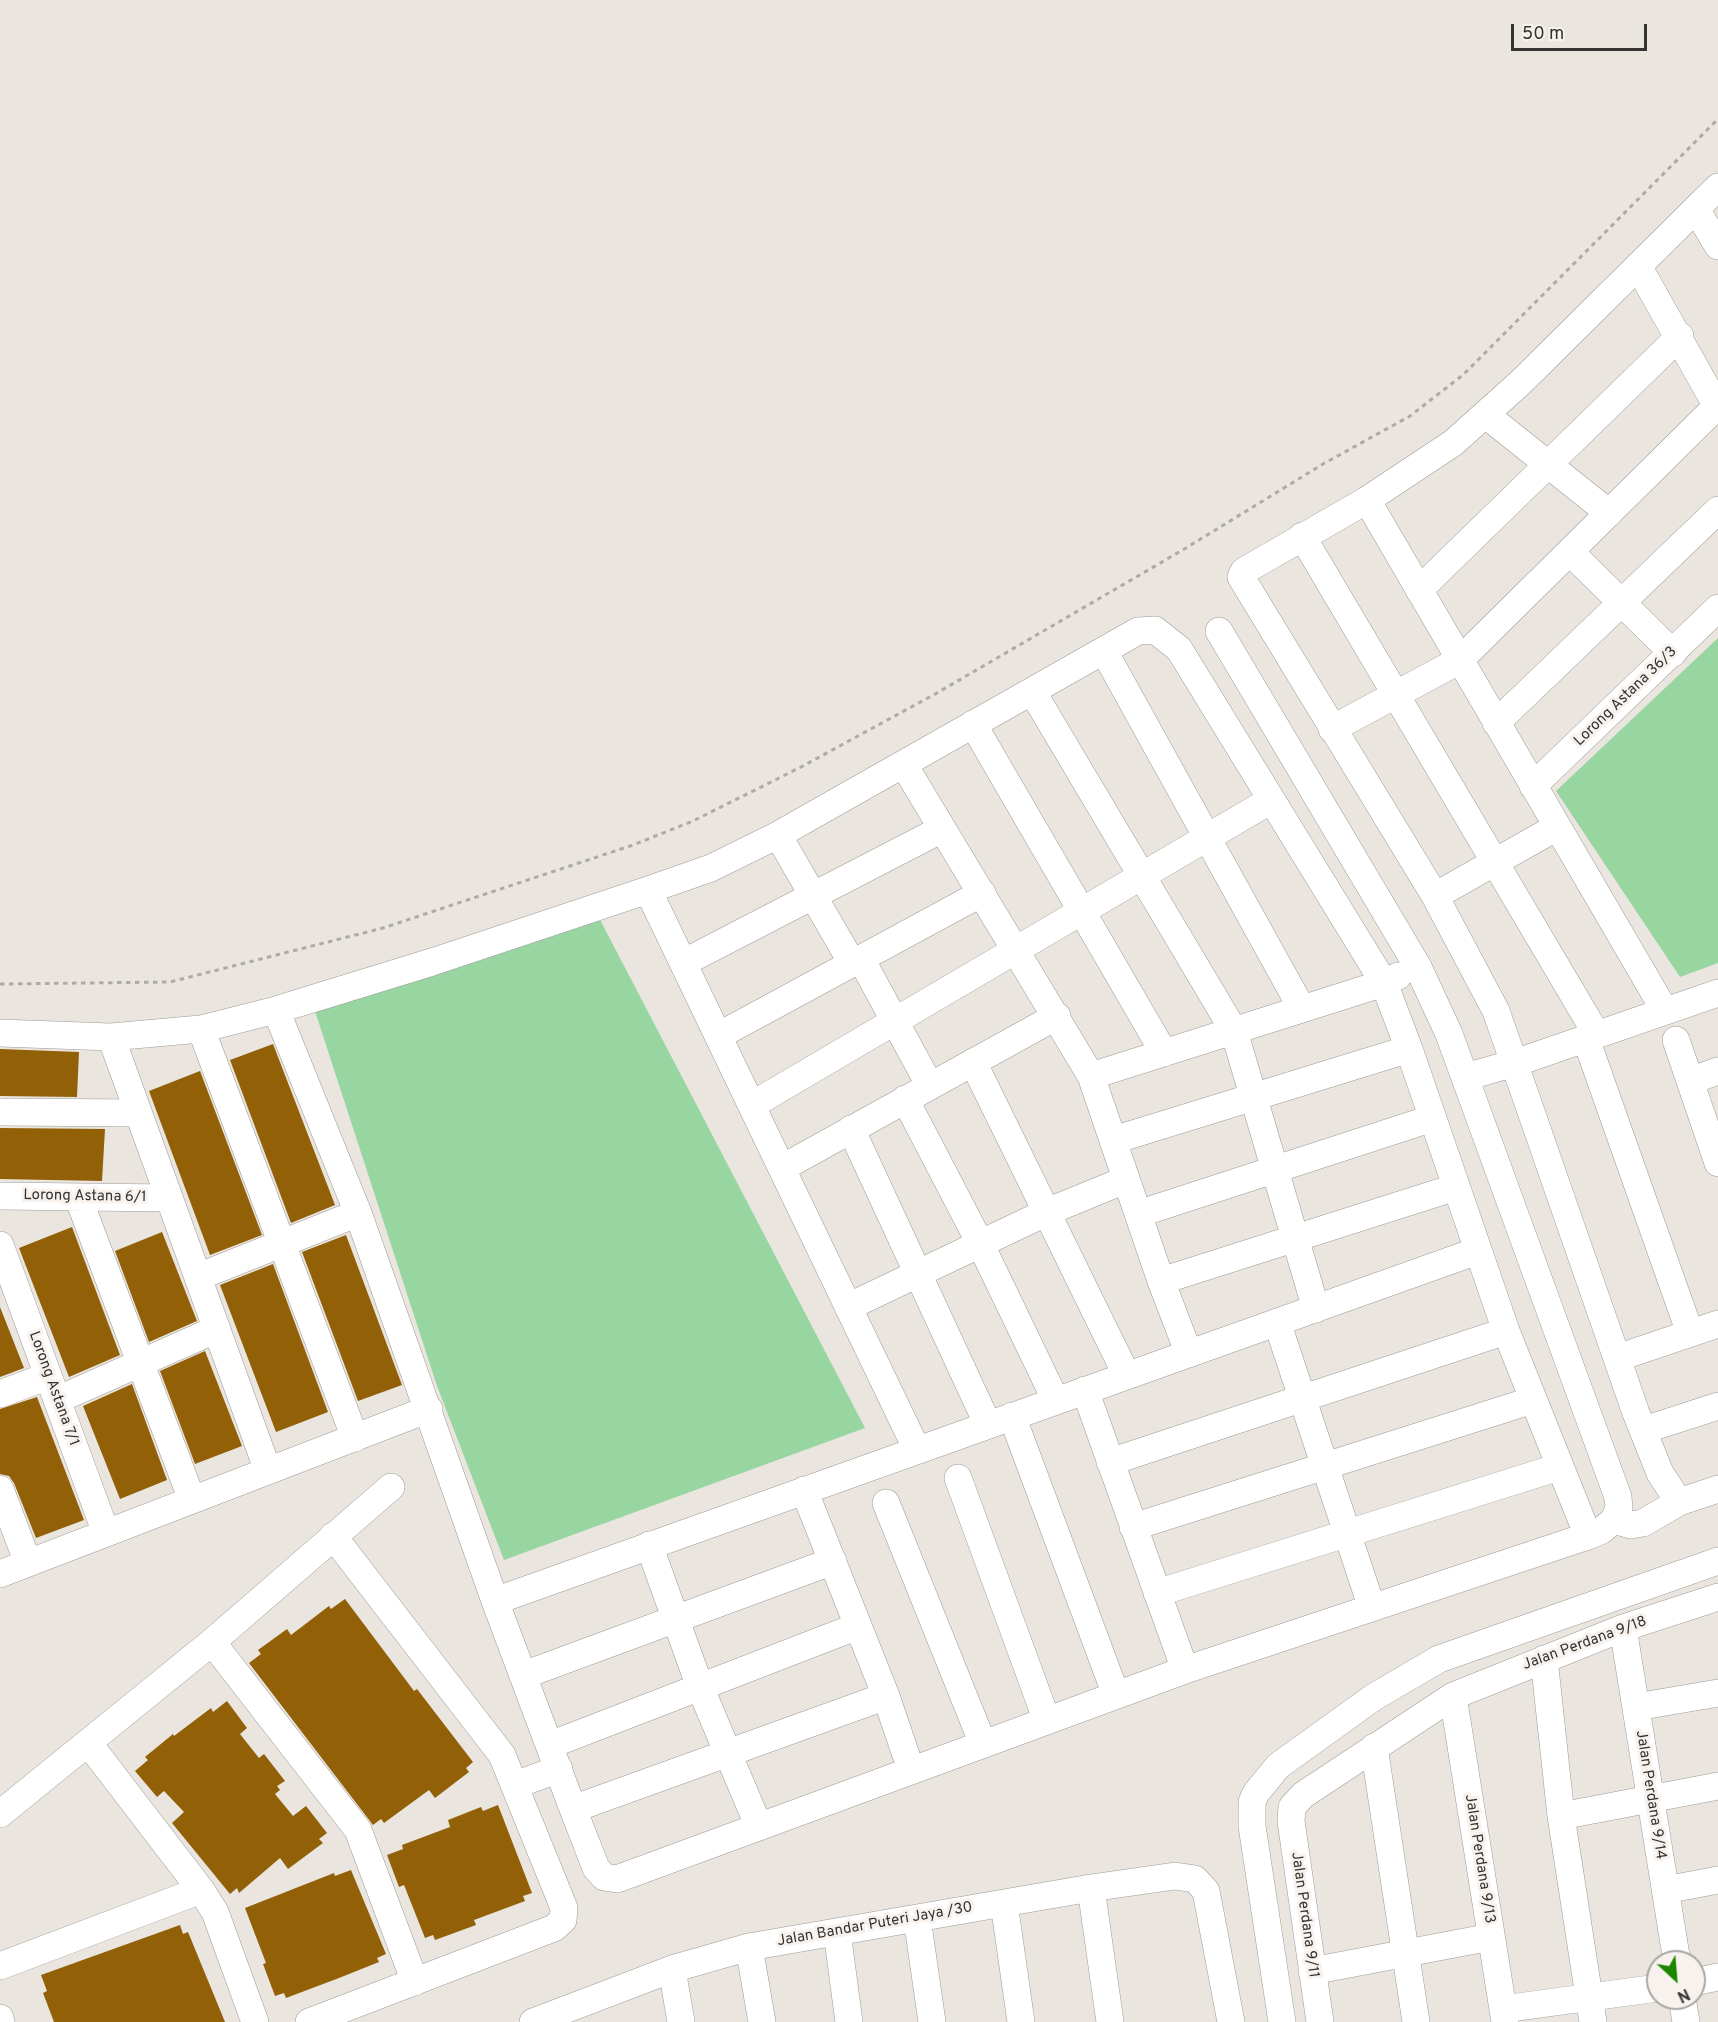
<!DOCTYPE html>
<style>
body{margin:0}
#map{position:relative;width:1718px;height:2022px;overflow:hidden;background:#eae5df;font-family:Overpass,sans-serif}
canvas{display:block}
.north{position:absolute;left:1646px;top:1950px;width:60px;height:60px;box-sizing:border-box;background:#f7f2ed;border:2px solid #a9a6a2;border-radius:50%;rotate:154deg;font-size:16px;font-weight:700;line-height:24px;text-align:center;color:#353331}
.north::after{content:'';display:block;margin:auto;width:21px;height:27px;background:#1b8700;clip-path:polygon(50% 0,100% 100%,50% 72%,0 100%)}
.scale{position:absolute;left:1511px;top:24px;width:136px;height:27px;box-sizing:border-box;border:3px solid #353331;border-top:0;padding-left:8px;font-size:18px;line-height:21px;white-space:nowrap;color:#353331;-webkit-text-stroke:4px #f7f2ed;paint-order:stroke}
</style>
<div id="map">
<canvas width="1718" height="2022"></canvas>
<div class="north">N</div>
<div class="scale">50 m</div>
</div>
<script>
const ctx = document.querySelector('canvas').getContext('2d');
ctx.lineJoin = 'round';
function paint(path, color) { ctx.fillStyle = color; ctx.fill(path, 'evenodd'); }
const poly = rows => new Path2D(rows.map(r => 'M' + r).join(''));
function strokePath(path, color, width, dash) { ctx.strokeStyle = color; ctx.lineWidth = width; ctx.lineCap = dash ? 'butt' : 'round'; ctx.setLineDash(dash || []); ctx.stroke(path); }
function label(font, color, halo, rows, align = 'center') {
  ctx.font = font + ' Overpass,sans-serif'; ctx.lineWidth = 6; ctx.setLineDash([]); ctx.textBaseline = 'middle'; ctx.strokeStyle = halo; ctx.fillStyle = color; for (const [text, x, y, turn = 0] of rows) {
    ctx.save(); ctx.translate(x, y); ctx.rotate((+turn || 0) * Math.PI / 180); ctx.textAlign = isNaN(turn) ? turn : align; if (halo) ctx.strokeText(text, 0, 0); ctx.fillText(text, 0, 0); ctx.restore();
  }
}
const green = poly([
 [1718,638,1718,963,1680,977,1556,791],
 [597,914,865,1428,504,1560,437,1386,313,1005]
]);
const building = poly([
 [273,1044,335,1205,291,1223,230,1060],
 [0,1049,79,1052,77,1097,0,1096],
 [200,1071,262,1235,210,1255,149,1091],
 [0,1128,105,1129,102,1181,0,1179],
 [72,1227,120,1355,69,1377,19,1248],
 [162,1232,197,1321,149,1342,115,1251],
 [346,1235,402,1385,358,1401,302,1252],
 [273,1264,328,1412,276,1432,220,1285],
 [0,1307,24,1368,0,1377],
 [205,1351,242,1446,195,1464,160,1371],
 [132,1384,167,1480,120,1499,83,1406],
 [37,1397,84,1520,36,1538,14,1483,9,1476,0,1474,0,1409],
 [345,1599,414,1691,417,1689,473,1762,466,1768,469,1772,435,1798,429,1790,384,1823,381,1819,373,1825,249,1663,261,1654,258,1650,287,1629,291,1635,329,1606,331,1609],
 [227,1701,247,1728,240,1734,259,1758,264,1754,285,1781,277,1786,280,1790,275,1794,293,1816,306,1806,327,1833,319,1839,323,1843,288,1869,280,1858,239,1893,237,1888,230,1894,172,1823,184,1812,164,1791,157,1797,135,1771,148,1760,145,1757,173,1734,174,1736,211,1708,213,1712],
 [498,1805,532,1893,523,1896,525,1901,474,1920,476,1925,435,1940,433,1935,425,1938,404,1885,399,1887,387,1855,403,1849,402,1845,450,1827,448,1820,481,1807,483,1811],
 [351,1870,386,1954,377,1958,379,1962,339,1978,286,1998,284,1993,275,1996,263,1964,266,1963,245,1908,334,1873,335,1876],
 [180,1925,183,1934,188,1932,225,2022,54,2022,43,1993,47,1991,41,1975]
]);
const path = poly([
 [0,984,170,982,383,928,633,845,693,821,801,767,937,693,1186,548,1323,464,1410,416,1463,375,1718,119]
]);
const minor = poly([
 [1696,209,1718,246],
 [1638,266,1718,408],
 [1486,415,1609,513],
 [1367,500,1665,1011],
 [1302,536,1597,1035],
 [1570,552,1673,653],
 [1419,590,1680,336],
 [1104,651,1302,1009],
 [1032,691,1234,1031,1316,1309],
 [1496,723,1718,510],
 [973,724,1164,1053],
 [1332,729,1460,660,1717,406],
 [904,765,1091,1076,1161,1281,1189,1354],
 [1533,786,1718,608],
 [778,835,852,963],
 [648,890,917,1450],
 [1435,896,1557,827],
 [861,959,930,1086],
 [683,963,942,829],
 [276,1010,358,1213,495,1601,573,1809,596,1868,604,1877,617,1879,1185,1670,1588,1536,1602,1530,1614,1520,1619,1508,1618,1497,1449,1034,1418,967,1219,631],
 [201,1029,355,1438],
 [0,1033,111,1037,201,1029,276,1010,432,962,648,890,711,868,778,835,1138,631,1155,630,1179,649,1384,983,1409,1049,1506,1331,1588,1536],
 [718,1036,982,893],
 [111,1037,268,1471],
 [1586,1039,1690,1333],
 [1676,1040,1718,1163],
 [973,1062,1127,1376],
 [1091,1076,1384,983,1398,976],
 [1465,1077,1515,1063,1718,993],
 [1690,1081,1718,1071],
 [905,1099,981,1245,1056,1401],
 [752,1105,1271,800],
 [0,1112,138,1113],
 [851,1129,988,1425],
 [1114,1140,1409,1049],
 [782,1168,1057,1016],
 [0,1196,169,1198],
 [78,1197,192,1500],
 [1138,1214,1433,1118],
 [0,1245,106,1533],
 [198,1277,358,1213],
 [1161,1281,1456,1187],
 [848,1307,1047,1212,1125,1180],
 [1277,1322,1372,1608],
 [1617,1358,1718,1324],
 [1085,1390,1185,1670],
 [0,1394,48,1376],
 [57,1400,217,1329],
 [1012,1416,1116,1695],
 [1644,1430,1718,1406],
 [1110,1462,1506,1331],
 [958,1478,1047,1721],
 [0,1489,28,1563],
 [804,1490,886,1696,911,1770],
 [1679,1502,1660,1473,1636,1413,1496,1011,1435,896,1241,577,1244,571,1367,500,1453,443,1520,383,1718,187],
 [886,1503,983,1744],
 [1614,1520,1631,1525,1643,1523,1679,1502,1718,1489],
 [1133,1527,1533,1400],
 [649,1545,700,1687,759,1827],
 [0,1574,429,1409],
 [1157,1593,1559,1467],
 [495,1601,1477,1251],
 [1623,1628,1677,1962],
 [212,1642,358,1830,415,1982],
 [1544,1659,1561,1816,1593,2022],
 [524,1675,833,1561],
 [1453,1696,1505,2022],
 [1636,1707,1718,1693],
 [89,1744,201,1890,215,1912,255,2022],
 [550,1745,858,1626],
 [1374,1747,1416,2022],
 [515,1785,559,1769],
 [573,1809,886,1696],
 [0,1814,212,1642,391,1487],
 [1561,1816,1718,1786],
 [1091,1888,1110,2022],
 [1665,1890,1718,1880],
 [1004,1903,1021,2022],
 [917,1918,932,2022],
 [837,1932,849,2022],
 [749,1947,762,2022],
 [0,1966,201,1890],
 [672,1969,681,2022],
 [1312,1971,1491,1937],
 [1694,1982,1718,1977],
 [1682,1998,1686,2022],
 [1503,2009,1658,1988],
 [0,2018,1,2022],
 [309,2022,554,1928,563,1920,564,1908,502,1755,333,1536],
 [533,2022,672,1969,749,1947,1091,1888,1175,1876,1195,1879,1206,1891,1231,2022],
 [1282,2022,1252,1826,1252,1802,1256,1793,1278,1766,1374,1697,1439,1659,1718,1561],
 [1320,2022,1291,1821,1292,1807,1303,1795,1453,1696,1623,1628,1718,1597]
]);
const streetNames = [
 ["Lorong Astana 36/3",1626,697,-44],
 ["Lorong Astana 6/1",85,1197,1],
 ["Lorong Astana 7/1",53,1389,70],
 ["Jalan Perdana 9/18",1585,1644,-20],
 ["Jalan Perdana 9/14",1650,1795,81],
 ["Jalan Perdana 9/13",1479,1859,81],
 ["Jalan Perdana 9/11",1304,1915,82],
 ["Jalan Bandar Puteri Jaya /30",875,1925,-10]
];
paint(green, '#97d6a0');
paint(building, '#916007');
strokePath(minor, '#9e9a95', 28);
strokePath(path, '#aeaaa6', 3, [4.5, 4.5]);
strokePath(minor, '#fff', 27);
label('15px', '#353331', '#f7f2ed', streetNames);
</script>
